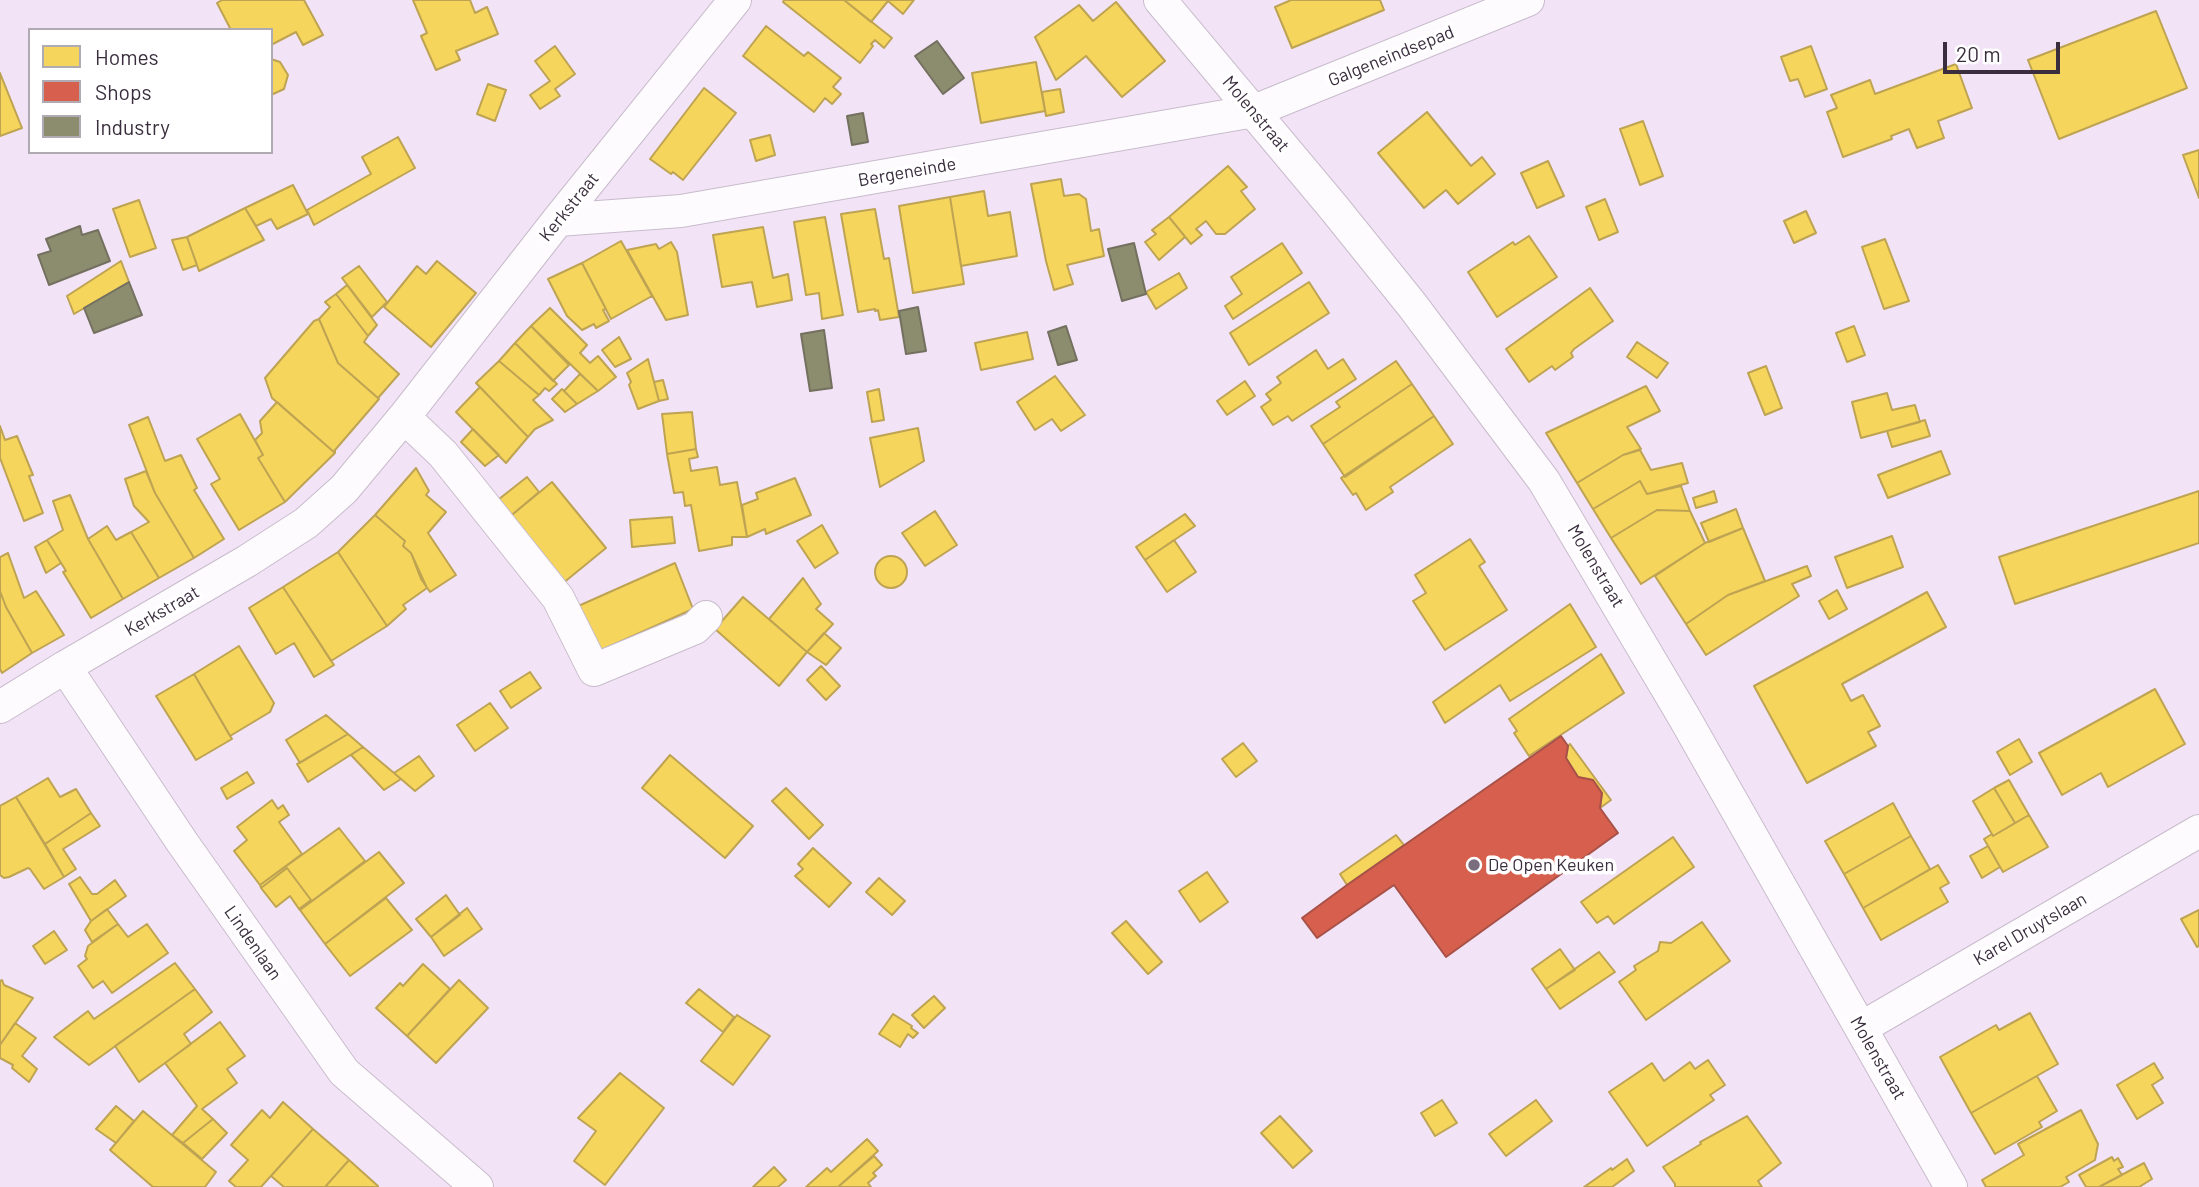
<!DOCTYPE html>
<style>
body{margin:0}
#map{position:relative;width:2199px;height:1187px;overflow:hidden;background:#f2e4f6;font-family:Barlow,sans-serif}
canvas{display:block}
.legend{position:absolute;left:28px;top:28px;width:245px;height:126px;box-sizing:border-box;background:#fff;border:2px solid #b0abb2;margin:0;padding:9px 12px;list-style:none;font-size:21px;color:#3a2e3e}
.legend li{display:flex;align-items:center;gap:14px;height:35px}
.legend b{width:35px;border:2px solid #b0abb2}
.scale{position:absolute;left:1943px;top:42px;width:117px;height:32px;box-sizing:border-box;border:4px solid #3a2e3e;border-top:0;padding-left:9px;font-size:21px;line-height:24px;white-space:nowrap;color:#3a2e3e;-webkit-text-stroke:5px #fff;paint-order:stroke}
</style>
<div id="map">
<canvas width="2199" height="1187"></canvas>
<ul class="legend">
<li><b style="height:19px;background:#f6d55c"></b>Homes</li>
<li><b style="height:19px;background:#d6604d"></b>Shops</li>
<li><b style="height:19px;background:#8c8c6e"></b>Industry</li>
</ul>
<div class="scale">20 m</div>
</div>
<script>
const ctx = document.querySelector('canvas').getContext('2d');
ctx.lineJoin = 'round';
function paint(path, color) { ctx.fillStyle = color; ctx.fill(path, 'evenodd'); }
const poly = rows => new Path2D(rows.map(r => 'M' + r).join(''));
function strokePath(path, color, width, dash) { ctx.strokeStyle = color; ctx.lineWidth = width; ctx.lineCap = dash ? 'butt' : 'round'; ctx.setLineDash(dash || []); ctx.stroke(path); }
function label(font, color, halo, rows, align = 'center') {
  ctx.font = font + ' Barlow,sans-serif'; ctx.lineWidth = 7; ctx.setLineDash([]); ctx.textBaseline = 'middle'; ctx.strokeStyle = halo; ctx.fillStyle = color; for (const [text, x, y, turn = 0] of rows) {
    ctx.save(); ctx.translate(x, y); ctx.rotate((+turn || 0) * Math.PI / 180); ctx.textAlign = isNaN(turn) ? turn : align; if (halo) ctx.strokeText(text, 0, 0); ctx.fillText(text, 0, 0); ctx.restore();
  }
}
const homes = poly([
 [222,0,304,0,323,35,303,45,296,32,271,45,271,30,231,30,217,3,222,0],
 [413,0,470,0,475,13,487,7,498,34,456,51,460,60,436,70,421,36,427,33,413,0],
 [784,0,844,0,892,38,884,48,875,40,871,44,873,46,860,63,783,2,784,0],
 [844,0,914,0,903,14,888,1,871,22,844,0],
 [1291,0,1380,0,1384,10,1292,48,1275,7,1291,0],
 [1116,2,1165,61,1122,97,1086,56,1056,80,1035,37,1079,5,1093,21,1116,2],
 [2156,11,2187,88,2059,139,2028,60,2156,11],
 [766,26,804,56,808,52,841,78,833,87,841,94,832,104,825,98,814,112,743,56,766,26],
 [555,46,575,74,555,89,560,96,540,109,530,95,550,81,535,61,555,46],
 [1811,46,1827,89,1805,97,1798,79,1790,81,1781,57,1811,46],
 [271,59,280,62,288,75,284,89,271,95,271,59],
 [1036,62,1045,111,981,123,972,73,1036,62],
 [1956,64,1972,108,1938,121,1944,138,1917,148,1909,129,1891,136,1892,139,1843,157,1827,112,1837,108,1831,95,1870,80,1875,94,1956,64],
 [0,73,22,128,0,136,0,73],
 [488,84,506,90,495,121,477,114,488,84],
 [704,88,736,113,683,180,673,172,671,174,650,159,704,88],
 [1060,89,1064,112,1046,116,1042,92,1060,89],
 [1427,112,1471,166,1482,157,1495,174,1458,204,1446,190,1424,208,1378,153,1427,112],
 [1643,121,1663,176,1640,185,1620,129,1643,121],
 [770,135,775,155,756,161,750,140,770,135],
 [398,137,415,168,314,225,307,210,371,174,362,157,398,137],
 [2199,150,2199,198,2183,155,2199,150],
 [1548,161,1564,196,1537,208,1521,173,1548,161],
 [1228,166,1247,187,1241,191,1255,209,1225,234,1216,234,1206,221,1196,229,1202,235,1191,244,1169,217,1228,166],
 [1061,179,1064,196,1079,194,1086,199,1091,231,1099,229,1104,256,1067,265,1073,284,1054,290,1046,261,1031,184,1061,179],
 [293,185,308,214,277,229,271,219,256,226,245,208,293,185],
 [984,191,988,216,1010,212,1017,256,961,266,950,197,984,191],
 [950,197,964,284,913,293,899,206,950,197],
 [1605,199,1618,232,1599,240,1586,207,1605,199],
 [139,200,156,248,130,257,113,209,139,200],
 [245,208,264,240,199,271,187,237,245,208],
 [875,209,884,259,889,258,899,317,880,320,878,310,875,311,875,309,858,312,841,214,875,209],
 [1806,211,1816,233,1794,243,1784,221,1806,211],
 [825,217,843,315,822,319,819,293,806,295,794,222,825,217],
 [1169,217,1185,237,1159,260,1145,242,1156,234,1152,230,1169,217],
 [763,227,773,278,788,274,792,300,757,307,752,282,722,287,713,235,763,227],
 [1529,236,1557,277,1497,317,1468,272,1513,242,1515,245,1529,236],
 [187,237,197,265,183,270,172,240,187,237],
 [1885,239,1909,301,1884,309,1862,247,1885,239],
 [621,241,652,296,611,319,582,263,621,241],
 [671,242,677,252,688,315,666,320,627,250,656,244,659,249,671,242],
 [1282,243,1302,273,1233,319,1225,306,1242,294,1231,277,1282,243],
 [121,261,129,282,74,314,67,296,121,261],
 [437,261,476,293,431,347,384,307,417,266,426,274,437,261],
 [582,263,606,309,603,310,609,321,596,328,594,324,582,330,567,316,548,279,582,263],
 [359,266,387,302,372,317,342,278,359,266],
 [1179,273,1187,288,1156,309,1146,292,1179,273],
 [1309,282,1329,313,1249,365,1230,333,1309,282],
 [347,285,377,325,368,336,336,294,347,285],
 [1590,288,1613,321,1574,349,1571,353,1573,357,1555,370,1552,366,1529,382,1506,349,1590,288],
 [336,294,368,336,364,342,399,374,378,398,338,363,319,319,330,307,325,302,336,294],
 [550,308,587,345,580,353,590,363,598,356,616,377,598,391,531,326,550,308],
 [319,319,338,363,379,399,335,450,335,453,272,398,265,378,314,321,319,319],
 [531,326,569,365,553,381,515,343,531,326],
 [1854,326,1865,355,1847,362,1836,333,1854,326],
 [1027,332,1033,359,981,370,975,343,1027,332],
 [619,337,631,359,615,367,602,350,619,337],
 [1637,342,1668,363,1657,378,1627,357,1637,342],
 [515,343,557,384,549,391,545,388,539,395,499,361,515,343],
 [1316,350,1328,369,1343,359,1356,379,1292,421,1288,416,1273,425,1261,407,1271,400,1266,394,1281,383,1277,377,1316,350],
 [648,359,659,401,638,409,629,385,631,382,627,373,648,359],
 [499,361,539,395,533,400,553,420,535,429,528,437,476,383,499,361],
 [1396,361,1412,384,1323,444,1311,426,1340,407,1336,402,1396,361],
 [1766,366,1782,408,1765,415,1748,373,1766,366],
 [580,374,598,391,577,404,564,391,580,374],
 [1055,376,1085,415,1061,431,1052,419,1035,430,1017,402,1055,376],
 [663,380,668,399,659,401,654,382,663,380],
 [1245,381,1255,396,1227,415,1217,401,1245,381],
 [1412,384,1434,416,1345,477,1323,444,1412,384],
 [1646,386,1660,411,1627,427,1641,449,1623,455,1577,483,1546,433,1646,386],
 [480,387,528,437,506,463,456,412,480,387],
 [562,389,577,404,565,412,552,399,562,389],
 [879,389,884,420,872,422,867,392,879,389],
 [1887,393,1892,410,1915,405,1920,422,1861,438,1852,402,1887,393],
 [277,402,335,453,285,502,258,458,263,455,255,440,262,433,260,421,277,402],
 [692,412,696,449,667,454,662,414,692,412],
 [240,414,263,455,258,458,285,502,239,530,211,484,220,479,197,439,240,414],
 [1434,416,1453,444,1390,487,1393,492,1366,510,1356,493,1353,495,1341,478,1434,416],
 [148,417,165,461,181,455,197,488,194,490,224,539,194,558,155,493,129,425,148,417],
 [1925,420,1930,436,1892,447,1887,431,1925,420],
 [0,426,5,440,17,436,33,475,29,476,43,513,24,521,0,458,0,426],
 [918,428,924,461,880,487,870,438,918,428],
 [473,429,499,455,485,466,461,442,473,429],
 [696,449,698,457,689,459,691,471,717,467,720,485,737,482,747,537,732,537,732,545,699,551,691,505,685,506,683,492,674,493,667,454,696,449],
 [1640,450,1651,470,1682,463,1688,483,1647,494,1640,481,1593,509,1577,483,1623,455,1640,450],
 [1941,451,1950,474,1888,498,1878,475,1941,451],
 [416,468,429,491,426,495,446,512,428,533,456,575,430,592,421,579,411,553,403,546,405,541,375,515,416,468],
 [146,471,155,493,194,558,159,578,131,532,149,522,134,506,125,479,146,471],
 [527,477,539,492,507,519,494,503,527,477],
 [795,478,811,515,766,534,765,529,747,537,742,505,758,499,756,493,795,478],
 [1640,481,1647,494,1681,486,1690,511,1657,510,1611,538,1593,509,1640,481],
 [552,482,606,548,562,584,507,519,552,482],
 [1714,491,1717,502,1696,508,1693,498,1714,491],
 [2199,491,2199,543,2015,604,1999,557,2199,491],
 [70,495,88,539,123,599,91,618,63,572,66,571,47,540,63,530,53,501,70,495],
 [1736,509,1743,528,1709,542,1701,523,1736,509],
 [1657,510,1690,511,1705,543,1641,584,1611,538,1657,510],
 [935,511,957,545,925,566,902,533,935,511],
 [1185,514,1195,526,1145,560,1136,547,1185,514],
 [375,515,405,541,403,546,411,553,427,588,403,605,406,609,387,626,338,552,375,515],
 [672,517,675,543,632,547,630,520,672,517],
 [822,525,838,553,815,568,797,541,822,525],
 [107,526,116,540,131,532,159,578,123,599,88,539,107,526],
 [1743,528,1765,581,1728,595,1686,624,1655,576,1705,543,1743,528],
 [1892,536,1903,567,1847,588,1835,557,1892,536],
 [1470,539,1485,562,1479,566,1507,610,1445,650,1413,601,1426,593,1415,575,1470,539],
 [47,540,61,563,46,573,35,547,47,540],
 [1174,540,1196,572,1167,592,1145,560,1174,540],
 [338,552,387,626,331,661,283,587,338,552],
 [8,553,24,598,36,591,64,635,32,653,6,607,0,591,0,557,8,553],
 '875 572a16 16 0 1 1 32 0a16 16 0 1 1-32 0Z',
 [675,563,693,609,597,652,576,607,675,563],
 [1807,566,1811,576,1792,584,1799,596,1706,655,1686,624,1728,595,1807,566],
 [803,578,821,604,816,609,833,624,807,652,769,619,803,578],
 [283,587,334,665,314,677,294,643,276,654,249,608,283,587],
 [1837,590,1847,609,1829,619,1819,601,1837,590],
 [0,591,6,607,32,653,2,673,0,669,0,591],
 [1927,592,1946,627,1842,684,1851,701,1863,695,1880,726,1868,732,1876,746,1807,783,1754,686,1927,592],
 [743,597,807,652,779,686,715,629,743,597],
 [1570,604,1596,647,1510,701,1500,685,1445,723,1433,702,1570,604],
 [824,633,841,648,826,665,807,652,824,633],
 [239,646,274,703,270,712,230,736,194,674,239,646],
 [1601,654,1624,693,1529,756,1514,733,1517,731,1509,719,1601,654],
 [821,666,840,686,826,700,807,680,821,666],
 [530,672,541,688,511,708,500,691,530,672],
 [194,674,232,739,196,760,156,696,194,674],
 [2155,689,2185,744,2108,787,2101,773,2062,795,2039,753,2155,689],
 [490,703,508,728,475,751,457,725,490,703],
 [326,715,348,734,300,763,286,740,326,715],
 [348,734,363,747,308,782,297,764,348,734],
 [2019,739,2032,762,2010,775,1997,752,2019,739],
 [1243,743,1257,761,1236,777,1222,759,1243,743],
 [1570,744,1611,800,1600,808,1602,793,1592,780,1578,777,1566,758,1568,746,1570,744],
 [363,747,394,773,401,779,384,790,351,755,363,747],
 [670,755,753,826,725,858,642,788,670,755],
 [419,756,434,776,415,791,394,773,419,756],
 [247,772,254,783,227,799,221,788,247,772],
 [48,778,60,797,76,789,91,813,45,844,16,797,48,778],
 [2009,780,2029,815,2015,823,1994,788,2009,780],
 [786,788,823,825,809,839,772,801,786,788],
 [1994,788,2015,823,1993,836,1973,801,1994,788],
 [16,797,64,877,44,889,30,869,28,868,9,877,4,878,0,875,0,806,16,797],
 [272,800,278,809,283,805,289,815,279,822,302,854,260,885,234,851,247,840,237,827,272,800],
 [1893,803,1911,836,1844,874,1825,841,1893,803],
 [91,813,100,826,63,849,76,869,64,877,45,844,91,813],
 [2029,815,2048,847,2003,872,1984,839,1992,834,1993,836,2029,815],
 [339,828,365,861,300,910,299,909,311,900,287,868,261,888,260,885,339,828],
 [1396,835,1404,845,1347,885,1340,874,1396,835],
 [1911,836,1930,869,1863,908,1844,874,1911,836],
 [1673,837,1694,867,1614,924,1608,916,1597,923,1581,902,1673,837],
 [1988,846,2000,867,1982,878,1970,856,1988,846],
 [813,848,851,883,829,907,795,876,803,869,798,864,813,848],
 [379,852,404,883,325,944,300,910,379,852],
 [1938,865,1949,883,1940,888,1948,902,1881,940,1863,908,1938,865],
 [287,868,311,900,299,909,290,896,276,907,261,888,287,868],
 [1207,872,1228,902,1200,922,1179,891,1207,872],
 [80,877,92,894,97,894,115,880,126,896,91,921,69,884,80,877],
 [879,878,905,901,892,915,866,892,879,878],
 [446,895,460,915,431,937,416,919,446,895],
 [386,898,412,930,350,976,325,944,386,898],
 [467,908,482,929,444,956,431,937,467,908],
 [107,909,118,924,92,942,85,930,91,921,107,909],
 [2199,910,2199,946,2197,947,2181,919,2199,910],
 [1126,921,1162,962,1148,974,1112,933,1126,921],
 [1702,922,1730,961,1646,1020,1619,982,1636,970,1634,966,1658,951,1660,942,1671,943,1702,922],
 [118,924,128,937,147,924,168,953,112,993,103,981,93,988,78,966,87,959,85,956,88,946,118,924],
 [54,931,67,950,45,964,33,946,54,931],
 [1560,949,1575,970,1546,989,1532,969,1560,949],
 [1599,952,1615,972,1560,1009,1546,989,1599,952],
 [175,963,195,989,89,1065,54,1037,88,1011,94,1019,175,963],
 [423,964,450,989,407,1036,376,1008,400,983,403,986,423,964],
 [2,980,4,985,33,998,0,1045,0,981,2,980],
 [459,980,488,1008,436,1063,407,1036,459,980],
 [195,989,212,1012,184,1034,191,1044,139,1082,115,1046,195,989],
 [699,989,734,1017,723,1032,686,1003,699,989],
 [934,996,945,1008,924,1028,912,1015,934,996],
 [2030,1013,2058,1064,1971,1113,1940,1057,1996,1025,1999,1030,2030,1013],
 [893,1014,912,1026,911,1028,918,1033,913,1038,908,1034,900,1047,879,1034,893,1014],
 [737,1015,770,1036,733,1085,701,1061,737,1015],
 [220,1022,245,1056,227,1069,237,1083,202,1109,213,1119,183,1143,172,1135,197,1106,165,1063,220,1022],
 [15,1023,36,1038,22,1056,37,1069,29,1082,12,1068,13,1065,0,1058,0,1045,15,1023],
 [1708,1060,1725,1085,1710,1095,1714,1100,1647,1146,1609,1092,1652,1063,1664,1081,1690,1062,1695,1069,1708,1060],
 [2154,1063,2163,1078,2152,1085,2163,1103,2137,1119,2117,1085,2154,1063],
 [620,1073,664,1108,605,1185,574,1161,596,1131,578,1118,620,1073],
 [2037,1076,2057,1111,2039,1122,2042,1127,1995,1154,1971,1113,2037,1076],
 [1442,1100,1457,1123,1435,1136,1421,1113,1442,1100],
 [1536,1100,1552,1121,1506,1156,1489,1134,1536,1100],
 [283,1102,313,1129,261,1187,236,1187,229,1181,248,1160,231,1145,262,1110,270,1118,283,1102],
 [116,1106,134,1121,116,1143,96,1129,116,1106],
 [2081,1110,2098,1144,2095,1160,2066,1177,2069,1182,2060,1187,1986,1187,1982,1180,2024,1155,2018,1144,2081,1110],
 [143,1111,216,1172,205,1187,153,1187,110,1150,143,1111],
 [1280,1116,1312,1151,1293,1168,1261,1133,1280,1116],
 [1747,1116,1781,1163,1758,1181,1762,1187,1675,1187,1675,1184,1663,1167,1701,1144,1700,1142,1747,1116],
 [213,1119,227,1133,202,1159,183,1143,213,1119],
 [313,1129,349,1160,325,1187,284,1187,271,1176,313,1129],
 [867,1139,878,1151,838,1187,806,1187,827,1168,831,1172,867,1139],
 [874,1156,882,1165,873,1173,876,1176,868,1183,871,1187,838,1187,874,1156],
 [2112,1157,2114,1161,2118,1158,2123,1167,2118,1169,2122,1175,2099,1187,2086,1187,2079,1175,2112,1157],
 [1627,1159,1634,1171,1612,1187,1584,1187,1611,1168,1612,1170,1627,1159],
 [349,1160,378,1186,378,1187,325,1187,349,1160],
 [2144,1163,2152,1179,2139,1187,2099,1187,2144,1163],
 [774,1167,786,1180,778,1187,753,1187,774,1167]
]);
const shops = poly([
 [1561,736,1568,746,1566,758,1578,777,1593,780,1602,793,1600,808,1618,833,1446,957,1394,885,1317,938,1302,918,1347,885,1561,736]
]);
const industry = poly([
 [937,41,964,78,943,94,915,56,937,41],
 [863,113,868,142,852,145,847,116,863,113],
 [80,226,82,235,98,230,110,261,49,285,38,255,51,251,46,239,80,226],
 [1134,243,1146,294,1122,301,1108,249,1134,243],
 [129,282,142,315,94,333,84,308,129,282],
 [918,307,926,351,906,354,899,311,918,307],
 [1066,326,1077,360,1058,365,1048,332,1066,326],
 [824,330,832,388,810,391,801,334,824,330]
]);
const street = poly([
 [1160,0,1334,208,1412,305,1544,481,1684,717,1951,1187],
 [558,220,681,211,1254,111,1528,0],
 [404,417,443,454,558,598,594,670,695,628,706,617],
 [65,667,182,842,344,1072,477,1187],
 [0,707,65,667,247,561,306,523,344,489,404,417,558,220,735,0],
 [1861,1028,2199,831]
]);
const markers = [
 [1474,865,7,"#7a6e7e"]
];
const streetNames = [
 ["Galgeneindsepad",1391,56,-22],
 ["Molenstraat",1256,114,50],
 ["Bergeneinde",907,172,-10],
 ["Kerkstraat",569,207,-51],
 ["Molenstraat",1596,566,59],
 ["Kerkstraat",162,611,-30],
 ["Karel Druytslaan",2030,929,-30],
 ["Lindenlaan",253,943,55],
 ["Molenstraat",1878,1058,60]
];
const poiNames = [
 ["De Open Keuken",1488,865]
];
paint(homes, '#f6d55c');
strokePath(homes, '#bea353', 2);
paint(shops, '#d6604d');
strokePath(shops, '#a75148', 2);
paint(industry, '#8c8c6e');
strokePath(industry, '#737060', 2);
strokePath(street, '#c8bccc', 34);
strokePath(street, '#fdfbfe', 32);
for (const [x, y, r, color] of markers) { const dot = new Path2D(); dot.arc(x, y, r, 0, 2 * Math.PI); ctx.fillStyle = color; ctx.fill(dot); strokePath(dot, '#fff', 2.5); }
label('18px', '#3a2e3e', '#fff', streetNames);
label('18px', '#3a2e3e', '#fff', poiNames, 'left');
</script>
